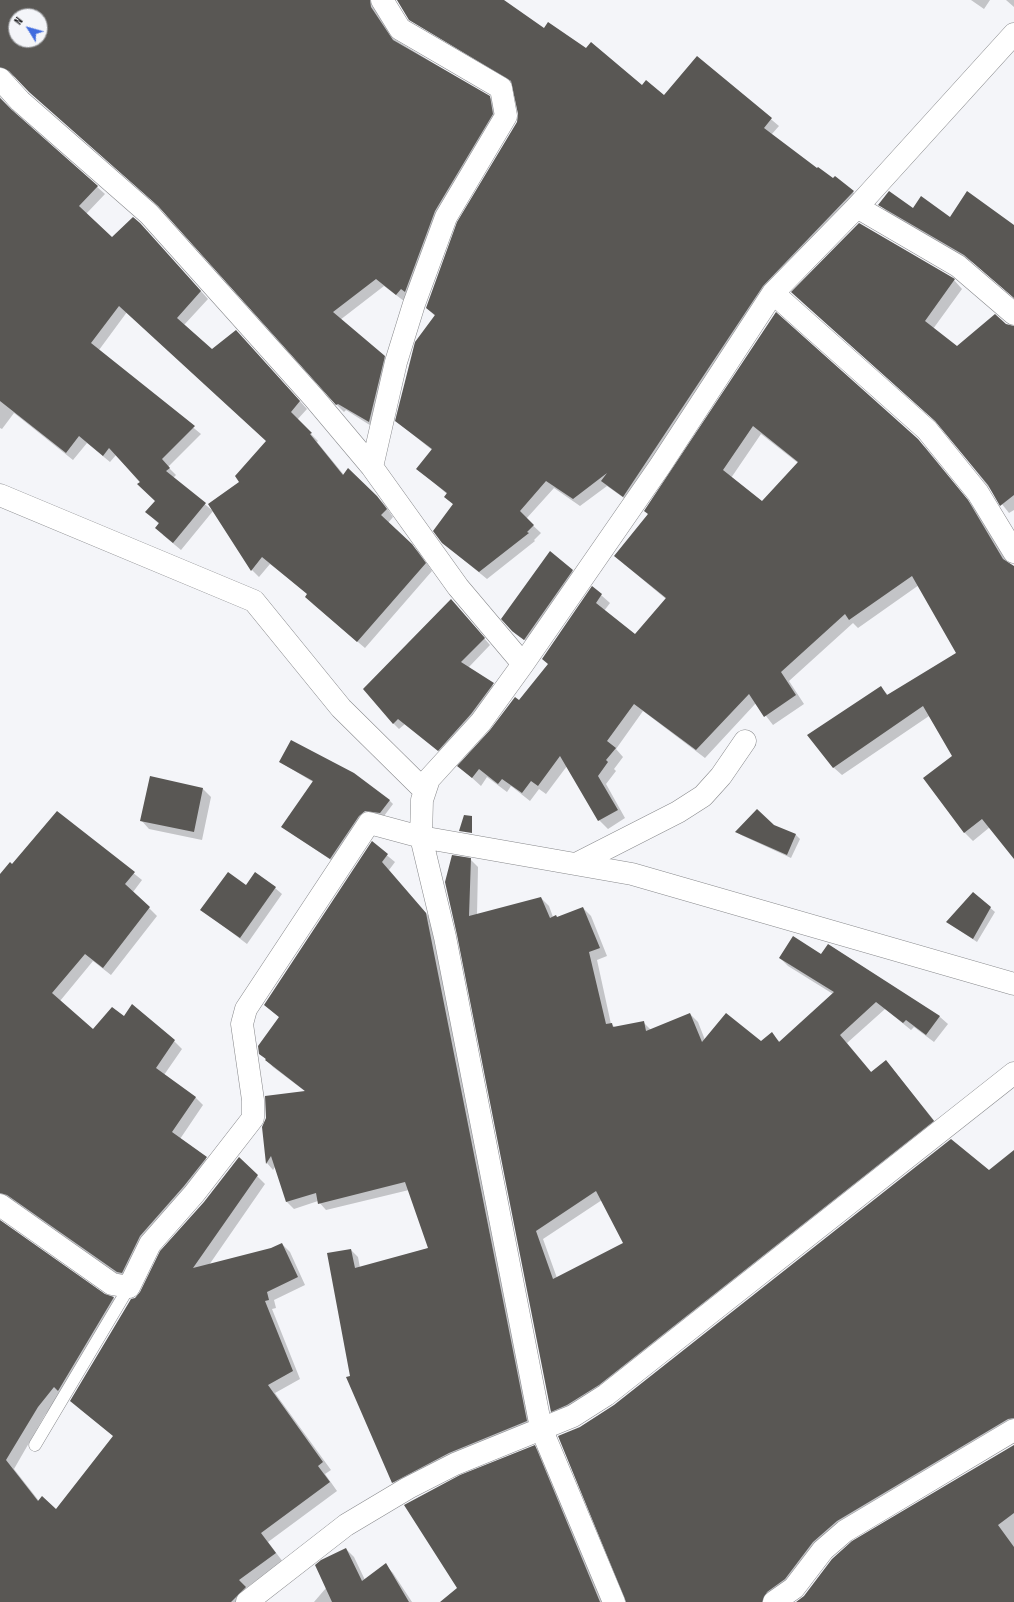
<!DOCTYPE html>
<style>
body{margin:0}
#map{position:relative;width:1014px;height:1602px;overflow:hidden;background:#f4f5f9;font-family:"Sofia Sans Condensed",sans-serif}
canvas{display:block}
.north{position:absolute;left:8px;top:8px;width:40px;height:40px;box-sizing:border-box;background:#f4f5f9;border:1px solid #9a9b9e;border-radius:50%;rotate:307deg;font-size:11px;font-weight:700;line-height:16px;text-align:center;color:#141416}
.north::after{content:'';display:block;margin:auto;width:14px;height:18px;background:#416cde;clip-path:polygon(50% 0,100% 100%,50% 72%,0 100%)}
</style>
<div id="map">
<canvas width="1014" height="1602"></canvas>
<div class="north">N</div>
</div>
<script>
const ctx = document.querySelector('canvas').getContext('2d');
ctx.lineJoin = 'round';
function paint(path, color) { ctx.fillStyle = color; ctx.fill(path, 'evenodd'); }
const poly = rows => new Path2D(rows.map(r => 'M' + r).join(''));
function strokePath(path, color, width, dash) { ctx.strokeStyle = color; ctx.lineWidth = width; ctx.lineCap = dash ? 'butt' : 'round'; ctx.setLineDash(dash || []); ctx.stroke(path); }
const shadow = poly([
 [0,0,379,0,378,15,394,39,489,97,497,104,500,121,404,301,384,286,340,320,392,364,376,429,346,410,344,412,337,405,162,208,16,77,5,74,0,76],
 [16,16,40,16,40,40,16,40],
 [397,0,502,0,544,30,642,86,664,97,697,57,779,126,771,135,817,170,833,179,835,177,861,199,770,293,631,503,607,486,580,506,554,488,526,519,541,533,534,540,535,541,487,579,443,543,454,505,445,497,447,494,418,469,432,450,396,421,435,316,427,308,518,122,519,114,513,84,415,25,515,84,516,82,410,19],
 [971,0,990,0,984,9],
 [1006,0,1014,0,1014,7],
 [0,97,15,114,105,194,86,214,112,239,147,231,208,299,184,325,212,350,243,338,307,409,297,420,318,441,317,442,344,475,348,469,384,504,393,517,388,523,419,552,432,571,365,648,313,604,308,594,270,564,259,577,252,570,210,504,241,482,267,441,127,312,99,350,201,434,168,467,176,475,173,478,213,511,181,550,163,535,159,524,147,512,156,501,116,455,110,462,87,443,73,460,14,413,2,429,0,428],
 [880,205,913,209,951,218,1014,226,1014,298,974,263,888,213],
 [954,280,962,289,933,329,957,348,1006,325,1014,327,1014,510,1009,513,939,424,801,301],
 [776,313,926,448,976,510,1008,563,1014,567,1014,855,990,827,973,841,964,832,954,756,929,716,842,775,833,767,880,687,888,695,958,653,919,585,858,628,853,623,789,681,804,704,773,725,756,703,705,758,643,711,616,749,623,757,614,769,616,771,606,784,625,818,608,829,599,820,567,766,546,794,539,789,530,801,511,786,507,792,487,777,481,786,459,766,519,701,549,665,592,587,610,603,604,611,635,636,666,599,624,564,648,514],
 [761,434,798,463,762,502,731,478],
 [572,571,576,574,529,643,517,635,512,631],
 [451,600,490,645,468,668,499,690,445,756,405,724,399,729,393,723],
 [280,762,389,800,393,804,384,816,334,862,282,827,313,782],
 [150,778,203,789,211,797,202,840,149,829,141,820],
 [57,812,142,880,133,892,157,916,111,975,93,961,60,1001,93,1031,124,1018,174,1041,182,1049,164,1075,195,1097,203,1105,180,1139,214,1165,126,1280,16,1202,9,1200,0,1204,0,875,12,865],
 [773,826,796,835,800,839,791,858,741,835,737,832],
 [372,843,395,862,389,870,433,921,533,1428,400,1489,393,1482,351,1377,351,1250,358,1257,360,1268,429,1248,409,1190,326,1210,318,1201,294,1209,287,1202,275,1167,273,1170,267,1163,263,1128,306,1092,273,1067,260,1053,280,1018,265,1005],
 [470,859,478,867,477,915,541,898,549,906,553,917,557,918,583,908,591,916,607,956,597,960,611,1024,616,1028,643,1022,651,1030,690,1014,698,1022,705,1040,761,1042,771,1034,780,1042,833,994,788,966,780,958,821,955,829,945,940,1017,948,1024,934,1042,914,1027,911,1030,885,1009,847,1043,872,1073,886,1061,941,1129,559,1419,551,1411,458,934],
 [602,1200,625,1243,557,1278,543,1239],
 [246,886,275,888,282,894,247,944,202,910],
 [973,893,995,912,977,942,947,922],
 [1014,1151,1014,1428,847,1528,773,1602,627,1602,580,1427,989,1171],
 [239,1158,265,1184,209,1265,271,1249,282,1244,290,1252,305,1285,274,1300,276,1308,272,1309,300,1379,275,1393,331,1470,325,1474,337,1491,268,1542,283,1562,246,1588,253,1596,247,1602,0,1602,0,1223,104,1295,114,1298,122,1306,62,1394,45,1415,14,1469,39,1501,56,1511,114,1436,80,1409,136,1299,205,1202],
 [534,1446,542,1454,604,1602,441,1602,459,1589],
 [1014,1446,1014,1602,797,1602],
 [346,1549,354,1557,365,1580,385,1565,393,1573,412,1602,314,1602,326,1588]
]);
const building = poly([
 [0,0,370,0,371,7,393,40,490,96,493,114,435,211,405,292,401,289,396,295,376,279,333,312,385,356,369,422,338,404,336,405,158,206,29,92,9,71,0,67],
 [16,16,40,16,40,40,16,40],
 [397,0,504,0,544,28,548,22,586,48,591,42,642,85,646,80,664,95,697,56,772,118,764,128,817,168,818,167,833,178,835,176,854,191,763,286,623,497,601,481,607,473,573,499,546,481,520,511,534,525,527,532,529,533,479,572,442,543,433,531,453,504,444,497,447,493,416,469,432,449,395,421,415,342,435,315,426,308,457,222,517,122,518,114,511,81,409,20],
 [0,98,12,110,98,186,79,206,112,237,133,217,140,223,201,291,177,318,212,349,236,330,300,401,291,412,312,433,310,434,343,475,348,468,377,496,387,509,381,515,412,544,426,563,357,642,305,597,307,594,262,557,251,571,208,504,239,482,235,476,266,441,119,306,91,343,195,426,162,459,170,468,166,471,206,503,173,543,155,528,159,523,145,512,155,501,137,484,140,482,109,448,103,456,79,436,66,453,0,401],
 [889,191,913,208,921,196,950,217,967,191,1014,225,1014,298,964,255,878,205],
 [859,223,955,279,925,321,957,346,995,314,1006,324,1014,326,1014,495,1000,506,988,485,935,421,791,292],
 [776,312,918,439,968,500,1003,559,1014,566,1014,859,982,819,964,833,923,778,952,756,923,706,833,768,807,735,881,686,887,695,956,653,912,576,849,620,845,614,781,672,796,695,764,717,749,694,696,750,634,704,607,741,616,748,606,760,608,762,598,776,618,810,598,821,560,756,538,786,531,781,522,793,502,779,498,784,479,769,472,778,457,766,490,730,515,697,519,700,548,664,542,659,592,586,602,594,596,603,635,634,666,598,614,556,648,514,644,511],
 [753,426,798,462,762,501,723,470],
 [550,551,573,570,524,640,512,631,501,619],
 [451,599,485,638,461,662,494,683,471,714,438,751,398,719,393,724,363,689],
 [291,740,354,773,390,800,380,813,365,811,359,816,330,859,281,827,313,781,279,762],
 [150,776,203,788,194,832,140,821],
 [757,809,774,825,796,834,787,855,735,832],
 [57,811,135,872,125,884,150,907,103,968,85,954,52,993,93,1029,112,1007,124,1016,132,1004,175,1040,156,1068,196,1097,172,1132,207,1157,184,1186,140,1236,122,1273,117,1272,7,1195,0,1193,0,874,10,862,12,864],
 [464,815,472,816,472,833,459,831],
 [372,841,388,854,382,862,426,913,527,1421,449,1453,392,1483,346,1377,350,1376,327,1253,351,1249,355,1268,428,1248,405,1182,318,1204,316,1193,286,1202,271,1156,266,1164,262,1127,266,1118,265,1096,305,1091,265,1060,266,1059,259,1054,258,1046,279,1017,264,1005],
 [452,855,471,858,469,916,541,897,550,918,556,915,557,917,583,907,600,948,589,952,606,1024,612,1023,613,1027,644,1021,646,1031,690,1013,702,1042,726,1013,761,1041,772,1032,779,1042,834,992,779,958,793,936,821,954,828,944,940,1016,926,1035,906,1020,903,1023,876,1002,840,1035,871,1072,886,1060,934,1121,599,1385,567,1405,551,1412,457,935,445,882],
 [596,1191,623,1243,553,1279,536,1231],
 [228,872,246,885,255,872,276,887,240,938,200,910],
 [973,892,991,907,973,939,946,922],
 [951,1139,989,1170,1014,1150,1014,1418,1008,1419,837,1521,813,1542,785,1579,767,1592,762,1602,626,1602,558,1436,580,1427,614,1405],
 [239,1157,258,1175,193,1268,271,1248,282,1243,298,1277,267,1292,269,1300,265,1301,293,1371,268,1385,323,1462,318,1466,330,1482,261,1533,276,1553,239,1580,246,1587,231,1602,0,1602,0,1220,105,1294,114,1297,58,1391,54,1387,38,1407,6,1460,38,1501,42,1496,56,1509,113,1436,70,1401,131,1299,135,1298,140,1292,160,1251,204,1202],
 [535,1445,600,1602,440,1602,457,1588,404,1505,460,1475],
 [1014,1445,1014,1513,998,1525,1014,1547,1014,1602,796,1602,804,1596,832,1559,852,1541],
 [346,1548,362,1581,386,1563,409,1602,332,1602,315,1565,321,1560]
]);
const lane = poly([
 [35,1445,129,1287]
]);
const street = poly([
 [0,79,20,101,149,214,314,398,372,467,458,587,523,664],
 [857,207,958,266,1014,314],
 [773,293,927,430,978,493,1014,552],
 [372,467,396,362,414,304,446,217,506,116,501,88,400,29,382,0],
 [0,495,254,601,341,708,425,791],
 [576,864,678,812,703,796,721,776,745,741],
 [0,1205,112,1284,129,1287,150,1244,194,1194,253,1118,253,1100,242,1024,246,1009,369,823,421,837,632,874,1014,984],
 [247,1602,346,1525,408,1488,455,1464,573,1416,606,1395,1014,1073],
 [614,1602,541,1428,445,937,421,837,422,800,429,779,481,722,523,664,660,466,773,293,857,207,1014,34],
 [774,1602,794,1588,823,1550,845,1531,1014,1430]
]);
paint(shadow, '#0003');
paint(building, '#595754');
strokePath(lane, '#88898c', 13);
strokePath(street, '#88898c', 23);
strokePath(lane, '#fff', 12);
strokePath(street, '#fff', 22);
</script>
